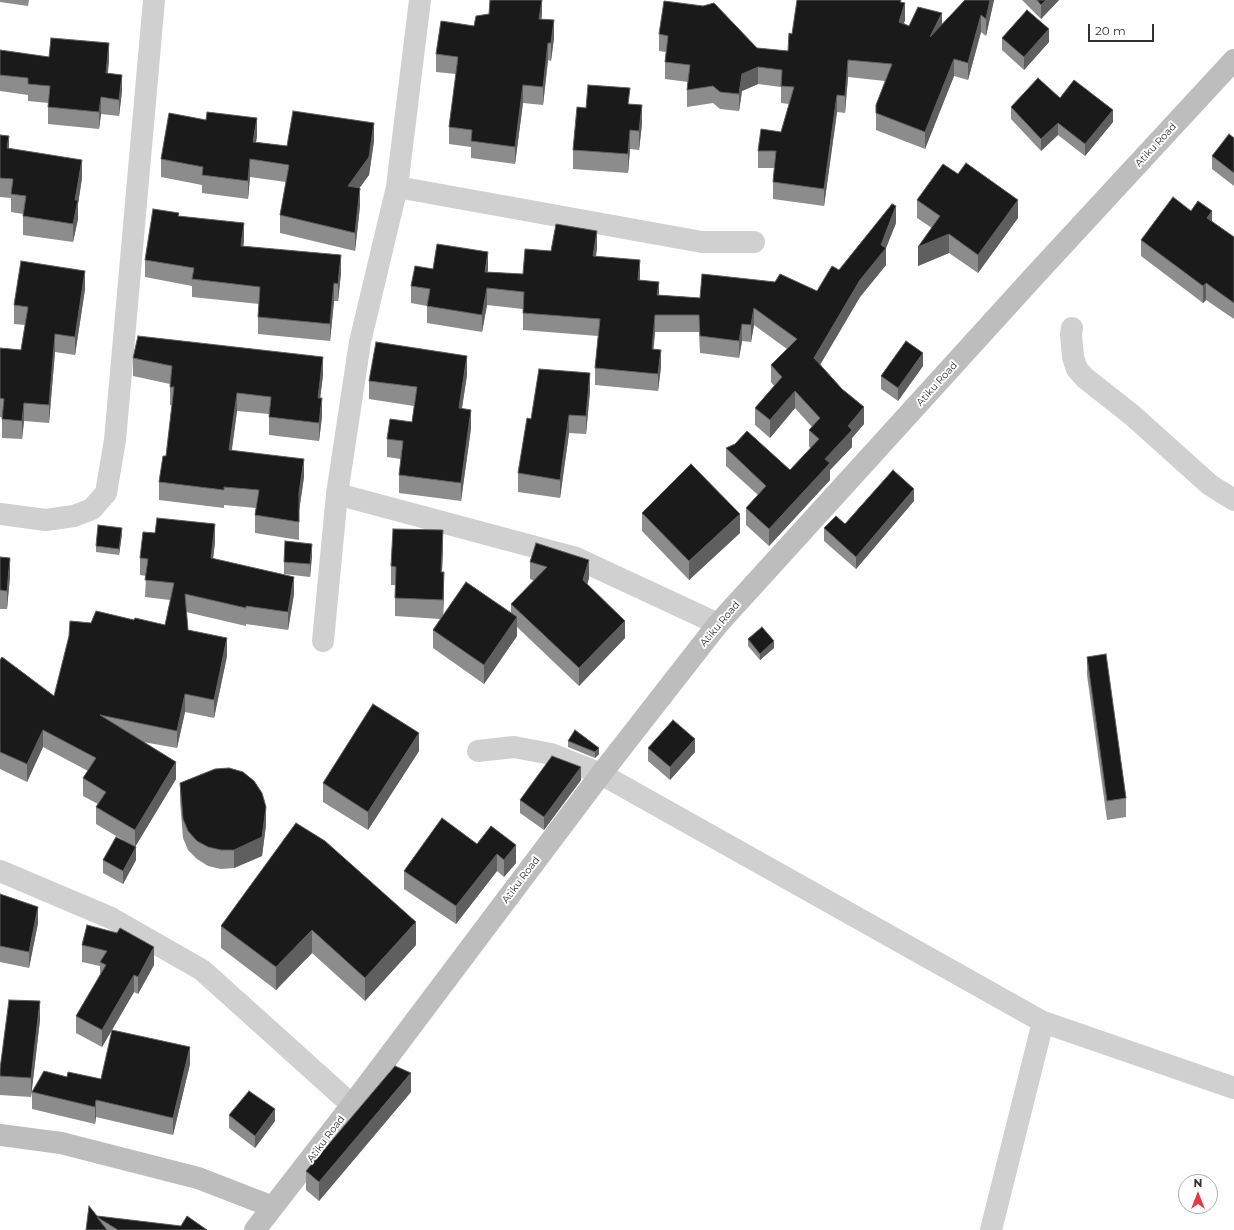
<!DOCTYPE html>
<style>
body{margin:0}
#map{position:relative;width:1234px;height:1230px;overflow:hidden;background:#fff;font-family:Montserrat,sans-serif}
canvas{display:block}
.north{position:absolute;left:1178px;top:1174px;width:40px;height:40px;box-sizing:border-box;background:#fff;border:1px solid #adadad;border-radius:50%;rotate:0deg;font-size:11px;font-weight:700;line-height:16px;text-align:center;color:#333}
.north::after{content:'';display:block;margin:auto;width:14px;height:18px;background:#e63946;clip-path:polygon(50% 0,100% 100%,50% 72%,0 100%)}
.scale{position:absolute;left:1088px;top:24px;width:66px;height:18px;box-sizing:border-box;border:2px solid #333;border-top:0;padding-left:5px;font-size:12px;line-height:14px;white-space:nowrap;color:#333;-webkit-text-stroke:3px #fff;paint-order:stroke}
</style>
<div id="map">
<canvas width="1234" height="1230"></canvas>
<div class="north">N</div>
<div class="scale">20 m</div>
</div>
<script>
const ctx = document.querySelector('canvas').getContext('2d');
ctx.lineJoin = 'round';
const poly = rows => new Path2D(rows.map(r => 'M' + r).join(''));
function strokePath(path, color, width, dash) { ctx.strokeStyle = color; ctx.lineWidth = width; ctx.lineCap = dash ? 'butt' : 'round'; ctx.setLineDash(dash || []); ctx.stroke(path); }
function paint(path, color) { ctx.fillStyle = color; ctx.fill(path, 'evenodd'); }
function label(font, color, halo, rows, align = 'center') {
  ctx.font = font + ' Montserrat,sans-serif'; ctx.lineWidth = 4; ctx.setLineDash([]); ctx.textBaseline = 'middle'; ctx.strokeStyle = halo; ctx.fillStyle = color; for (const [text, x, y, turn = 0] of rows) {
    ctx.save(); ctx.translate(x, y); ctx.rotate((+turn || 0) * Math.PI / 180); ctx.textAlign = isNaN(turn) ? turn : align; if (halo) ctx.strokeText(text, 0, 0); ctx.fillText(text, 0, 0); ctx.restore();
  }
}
const street = poly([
 [397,187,702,242,754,242],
 [1072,328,1071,334,1073,357,1077,369,1085,378,1132,415,1210,485,1234,500],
 [337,494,576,558,718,624],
 [0,514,46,520,74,516,92,509,106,493,115,440,154,0],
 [323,641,337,494,360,342,397,187,420,0],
 [478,751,514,747,551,754,601,774,1043,1022,1234,1088],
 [0,871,111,918,202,970,352,1105],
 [991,1230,1043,1022]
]);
const secondary = poly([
 [0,1135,61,1143,198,1178,273,1207],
 [255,1230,352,1105,601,774,718,624,1037,273,1234,60]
]);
const wall = poly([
 [0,0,29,0,28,6,0,2],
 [542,0,541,19,554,38,551,61,548,60,543,105,523,103,515,164,471,158,471,147,449,144,449,127,456,74,436,72,436,54,474,26],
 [901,0,905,20,904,23,909,26,942,24,994,0,986,36,981,32,968,80,954,76,925,149,876,130,876,105,885,81,848,77,845,113,837,112,824,206,773,199,773,182,774,168,758,168,758,151,781,132,789,104,781,103,781,87,758,84,742,91,739,111,720,109,713,103,687,107,687,90,688,82,665,79,665,62,666,52,659,51,659,34,757,48,788,51,792,34],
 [1022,0,1059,0,1041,19],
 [1002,38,1049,42,1024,70,1002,50],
 [0,50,49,57,109,60,108,73,122,91,119,116,101,114,99,129,48,124,48,103,28,101,28,95,0,91],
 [1060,98,1113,122,1085,156,1058,135,1041,151,1011,119,1011,107],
 [630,104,642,124,639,150,630,149,628,173,573,169,573,150,586,108],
 [0,135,9,148,82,178,78,204,78,219,73,242,23,235,23,214,11,212,11,198,0,197],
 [257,136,256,142,287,146,374,141,369,175,359,188,360,206,355,251,280,233,280,215,286,182,250,177,248,199,202,193,202,185,161,177,161,159],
 [1234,138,1234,186,1212,169,1212,156],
 [917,200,1018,218,978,273,949,253,918,266,932,228,917,218],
 [1191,211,1212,222,1234,237,1234,319,1206,300,1203,303,1141,256,1141,240],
 [179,216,244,241,243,246,341,273,338,301,334,301,330,341,258,334,258,317,259,304,192,297,192,286,145,277,145,260],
 [896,223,886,248,886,265,860,297,820,365,864,424,852,438,852,447,830,470,830,480,769,546,746,525,746,508,758,495,726,466,726,448,790,470,811,448,809,447,809,430,812,427,795,408,770,438,755,425,755,408,774,386,771,382,771,365,787,349,754,325,751,342,742,341,739,358,700,353,699,332,655,332,653,349,661,367,658,391,595,385,595,368,598,336,523,330,523,309,487,305,482,332,427,323,427,306,411,303,411,286,433,269,488,269,488,272,523,274,551,251,597,248,596,256,640,277,640,280,659,295,700,298,817,291,839,270],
 [85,289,75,355,55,352,49,423,24,421,22,439,2,438,2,417,0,417,0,348,21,350,25,325,14,324,14,305],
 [133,358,323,375,320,398,322,416,319,441,269,435,269,414,237,411,232,450,304,477,299,511,299,540,255,533,255,515,256,508,224,505,224,508,159,500,159,482,166,456,172,405,170,405,170,384,133,376],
 [923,366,898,401,881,389,881,376],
 [467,375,462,408,471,428,461,501,399,493,399,475,401,459,387,457,387,439,412,422,414,406,369,399,369,381],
 [590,391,586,434,569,433,560,498,518,492,518,473,531,419],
 [914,501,856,569,824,541,824,528,845,524],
 [642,513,740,533,689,580,642,531],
 [122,534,119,555,96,552,96,546],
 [215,542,213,559,294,594,288,630,246,624,246,626,186,612,188,630,227,656,214,718,185,712,177,748,143,742,176,779,135,847,136,860,123,884,103,873,103,860,123,840,96,824,96,807,98,804,83,796,83,778,88,771,43,747,27,782,0,769,0,660,54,696,91,623,134,620,165,625,170,600,145,597,146,576,140,575,140,558],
 [443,549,442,572,444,591,443,615,511,613,511,604,534,581,530,579,530,562,589,578,587,585,625,638,579,686,517,627,517,636,484,684,433,648,433,630,440,619,395,616,395,585,391,585,391,566],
 [312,556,310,577,284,574,284,562],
 [0,557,10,576,7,609,0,609],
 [748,639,774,648,760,660,748,646],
 [1087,657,1126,798,1126,817,1107,820,1087,675],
 [575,730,599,754,595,758,568,747,568,741],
 [648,748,695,752,670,780,648,761],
 [419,751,368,830,323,802,323,783],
 [581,780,544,830,520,813,520,800],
 [180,783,266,825,262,856,234,868,221,869,208,866,197,859,188,850,183,838,180,801],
 [296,823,416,945,365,1001,312,953,276,990,221,948,221,926],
 [477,844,516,863,504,877,497,871,456,924,404,889,404,871],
 [0,894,38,923,29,968,0,962],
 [87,925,154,965,138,994,134,992,102,1047,76,1033,76,1016,100,975,100,966,82,962,82,945],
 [40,1020,31,1097,0,1095,0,1069],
 [190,1064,173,1135,96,1117,95,1124,32,1109,32,1092,67,1077,101,1079],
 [411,1092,319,1201,306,1190,306,1171],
 [229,1115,275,1121,255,1148,229,1128],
 [97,1216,207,1230,86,1230]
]);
const shadedWall = poly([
 [542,0,542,15,539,36,539,19],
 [901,0,901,15,905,3,905,20,899,39,899,22],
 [990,0,994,0,986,36,986,19],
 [1046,0,1059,0,1041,19,1041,5],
 [942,13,942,30,930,37],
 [981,15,981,32,968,80,968,63],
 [554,20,554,38,551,61,551,43],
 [1049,29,1049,42,1024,70,1024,57],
 [109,43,109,60,106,89,106,73],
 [548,43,548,60,543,105,543,87],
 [954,59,954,76,925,149,925,132],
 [848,60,848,77,845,113,845,96],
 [758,67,758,84,742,91,739,111,739,94,742,74],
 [122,75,122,91,119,116,119,100],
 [523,85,523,103,515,164,515,147],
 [837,95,837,112,824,206,824,189],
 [101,97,101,114,99,129,99,112],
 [642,105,642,124,639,150,639,131],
 [1113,110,1113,122,1085,156,1085,144],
 [257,118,257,136,253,160,253,142],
 [374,123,374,141,369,175,348,204,348,186],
 [1058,123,1058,135,1041,151,1041,139],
 [630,130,630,149,628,173,628,154],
 [9,136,9,154,7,148],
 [250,159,250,177,248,199,248,181],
 [82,160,82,178,78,204,78,219,73,242,73,224,75,200],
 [360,188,360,206,355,251,355,233],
 [1018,200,1018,218,978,273,978,255],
 [896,206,896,223,886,248,886,265,860,297,814,375,814,358,881,245],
 [1212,211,1212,228,1207,218],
 [244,223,244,241,241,264,241,246],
 [597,231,597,248,593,273,593,256],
 [949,234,949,253,918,266,918,247],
 [488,252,488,269,485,289,485,272],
 [341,255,341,273,338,301,338,284],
 [640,260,640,277,638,297,638,280],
 [85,271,85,289,75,355,75,337],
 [659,282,659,299,657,295],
 [334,283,334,301,330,341,330,324],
 [1206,283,1206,300,1203,303,1203,286],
 [487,288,487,305,482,332,482,315],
 [754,308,754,325,751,342,751,325],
 [655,315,655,332,652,366,652,349],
 [742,324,742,341,739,358,739,341],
 [55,334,55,352,49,423,49,405],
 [661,350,661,367,658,391,658,374],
 [923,353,923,366,898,401,898,388],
 [467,356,467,375,459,427,459,408],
 [323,357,323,375,318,416,318,398],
 [590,373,590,391,586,434,586,416],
 [795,391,795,408,770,438,770,420],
 [237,393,237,411,229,468,229,450],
 [322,398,322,416,319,441,319,423],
 [24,403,24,421,22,439,22,421],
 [864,407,864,424,852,438,852,447,830,470,830,480,769,546,769,529,825,459,848,426],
 [471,410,471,428,461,501,461,483],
 [569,415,569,433,560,498,560,480],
 [304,459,304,477,299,511,299,493],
 [914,489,914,501,856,569,856,557],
 [740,514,740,533,689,580,689,561],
 [215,524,215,542,211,576,211,558],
 [122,528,122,534,119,555,119,549],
 [443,530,443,549,441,591,441,572],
 [312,544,312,556,310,577,310,564],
 [10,558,10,576,7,609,7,591],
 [589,560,589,578,583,598,583,580],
 [444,572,444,591,443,619,443,600],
 [294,577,294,594,288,630,288,612],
 [517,617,517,636,484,684,484,665],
 [625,621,625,638,579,686,579,668],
 [227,638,227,656,214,718,214,700],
 [774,641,774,648,760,660,760,654],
 [185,694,185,712,177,748,177,731],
 [43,730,43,747,27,782,27,764],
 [419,733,419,751,368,830,368,812],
 [695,739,695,752,670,780,670,767],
 [599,748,599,754,595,758,595,752],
 [176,762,176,779,135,847,135,830],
 [581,767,581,780,544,830,544,817],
 [266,807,266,825,262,856,234,868,234,850],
 [516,845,516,863,504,877,504,860],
 [136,847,136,860,123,884,123,871],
 [497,854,497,871,456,924,456,906],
 [38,907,38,923,29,968,29,952],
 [416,922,416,945,365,1001,365,978],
 [312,930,312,953,276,990,276,967],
 [154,947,154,965,138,994,138,977],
 [134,975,134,992,102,1047,102,1030],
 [40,1001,40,1020,31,1097,31,1078],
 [190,1047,190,1064,173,1135,173,1118],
 [411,1073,411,1092,319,1201,319,1182],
 [96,1100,96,1117,95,1124,95,1107],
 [275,1109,275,1121,255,1148,255,1136]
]);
const building = poly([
 [490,0,542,0,539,19,554,20,551,43,548,43,543,87,523,85,515,147,471,141,472,130,449,127,458,57,436,54,441,21,474,26,476,16,489,14,490,0],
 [797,0,901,0,900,2,905,3,899,22,909,26,918,7,942,13,930,37,965,0,990,0,986,19,981,15,968,63,954,59,925,132,876,113,876,105,892,64,848,60,845,96,837,95,824,189,773,182,776,151,758,151,761,129,781,132,794,87,781,86,782,70,758,67,742,74,739,94,720,92,713,86,687,90,690,65,665,62,668,36,659,34,664,1,703,6,714,3,757,48,788,51,789,33,792,34,797,0],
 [1037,0,1046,0,1041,5,1037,0],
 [1027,10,1049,29,1024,57,1002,38,1027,10],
 [51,38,109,43,106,73,122,75,119,100,101,97,99,112,48,107,50,86,28,84,28,78,0,75,0,50,49,57,51,38],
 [1038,78,1060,98,1074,80,1113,110,1085,144,1058,123,1041,139,1011,107,1038,78],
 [588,85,630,88,628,104,642,105,639,131,630,130,628,154,573,150,577,107,586,108,588,85],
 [293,111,374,123,369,157,348,186,360,188,355,233,280,215,289,165,250,159,248,181,202,175,203,167,161,159,169,113,206,120,207,112,257,118,253,142,287,146,293,111],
 [1229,134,1234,138,1234,173,1212,156,1229,134],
 [0,135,9,136,7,148,82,160,75,200,78,200,73,224,23,216,26,196,11,194,13,179,0,178,0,135],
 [966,163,1018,200,978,255,949,234,918,247,940,216,917,200,943,164,958,174,966,163],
 [1173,197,1191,211,1198,201,1212,211,1207,218,1234,237,1234,303,1206,283,1203,286,1141,240,1173,197],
 [892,204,896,206,881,245,886,248,860,280,814,358,842,389,864,407,848,426,852,430,825,459,830,463,769,529,746,508,766,486,726,448,735,444,747,431,790,470,819,439,809,430,820,418,795,391,770,420,755,408,782,377,771,365,797,339,754,308,751,325,742,324,739,341,700,336,699,315,655,315,652,349,661,350,658,374,595,368,600,319,523,313,524,292,487,288,482,315,427,306,430,289,411,286,415,266,433,269,437,244,488,252,485,272,523,274,525,249,551,251,556,224,597,231,593,256,640,260,638,280,659,282,657,295,700,298,702,274,775,282,780,274,817,291,832,266,839,270,892,204],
 [153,209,179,213,178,216,244,223,241,246,341,255,338,284,334,283,330,324,258,317,260,287,192,279,194,268,145,260,153,209],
 [21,261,85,271,75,337,55,334,49,405,24,403,22,421,2,419,4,399,0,398,0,348,21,350,28,307,14,305,21,261],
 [138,336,323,357,318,398,322,398,319,423,269,417,271,397,237,393,229,450,304,459,299,493,299,522,255,515,259,490,224,487,224,490,159,482,163,456,166,456,174,387,170,387,172,366,133,358,138,336],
 [906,341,923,353,898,388,881,376,906,341],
 [376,342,467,356,459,408,471,410,461,483,399,475,403,441,387,439,390,419,412,422,417,387,369,381,376,342],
 [539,369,590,373,586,416,569,415,560,480,518,473,527,418,531,419,539,369],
 [691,464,740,514,689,561,642,513,691,464],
 [893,470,914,489,856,557,824,528,836,516,845,524,893,470],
 [157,518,215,524,211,558,294,577,288,612,246,606,246,608,185,594,188,630,227,638,214,700,185,694,177,731,100,715,176,762,135,830,96,807,106,792,83,778,96,758,43,730,27,764,0,752,0,660,2,657,54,696,69,636,70,621,91,623,96,611,134,620,135,618,165,625,174,583,145,580,148,559,140,558,143,532,155,533,157,518],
 [98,525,122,528,119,549,96,546,98,525],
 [393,529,443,530,441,572,444,572,443,600,395,598,396,567,391,566,393,529],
 [285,541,312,544,310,564,284,562,285,541],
 [536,543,589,560,583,580,625,621,579,668,511,604,547,567,530,562,536,543],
 [0,557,10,558,7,591,0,590,0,557],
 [466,582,517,617,484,665,433,630,466,582],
 [762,627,774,641,760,654,748,639,762,627],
 [1106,654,1126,798,1107,801,1087,657,1106,654],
 [373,704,419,733,368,812,323,783,373,704],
 [673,720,695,739,670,767,648,748,673,720],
 [575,730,599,748,595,752,568,741,575,730],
 [552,756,581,767,544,817,520,800,552,756],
 [229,768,243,772,254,781,262,793,266,807,262,837,234,850,221,850,208,847,197,841,188,831,183,819,180,783,215,769,229,768],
 [442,818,477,844,491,826,516,845,504,860,497,854,456,906,404,871,442,818],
 [296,823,325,841,416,922,365,978,312,930,276,967,221,926,296,823],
 [116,837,136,847,123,871,103,860,116,837],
 [0,894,38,907,29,952,0,946,0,894],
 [87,925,117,933,120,928,154,947,138,977,134,975,102,1030,76,1016,106,965,100,962,107,951,82,945,87,925],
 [9,1000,40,1001,31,1078,0,1076,0,1069,9,1000],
 [112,1030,190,1047,173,1118,96,1100,95,1107,32,1092,44,1071,67,1077,68,1072,101,1079,112,1030],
 [395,1066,411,1073,319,1182,306,1171,395,1066],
 [249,1091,275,1109,255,1136,229,1115,249,1091],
 [89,1206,97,1216,181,1226,187,1216,207,1230,118,1230,97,1217,107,1230,86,1230,89,1206]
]);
const streetNames = [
 ["Atiku Road",1156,145,-47],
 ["Atiku Road",937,384,-48],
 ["Atiku Road",720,624,-50],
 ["Atiku Road",521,880,-53],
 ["Atiku Road",326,1139,-53]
];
strokePath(street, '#d0d0d0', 22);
strokePath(secondary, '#bdbdbd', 22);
paint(wall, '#8c8c8c');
paint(shadedWall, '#5f5f5f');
paint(building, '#1a1a1a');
strokePath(building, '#5f5f5f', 1);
label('10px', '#333', '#fff', streetNames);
</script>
